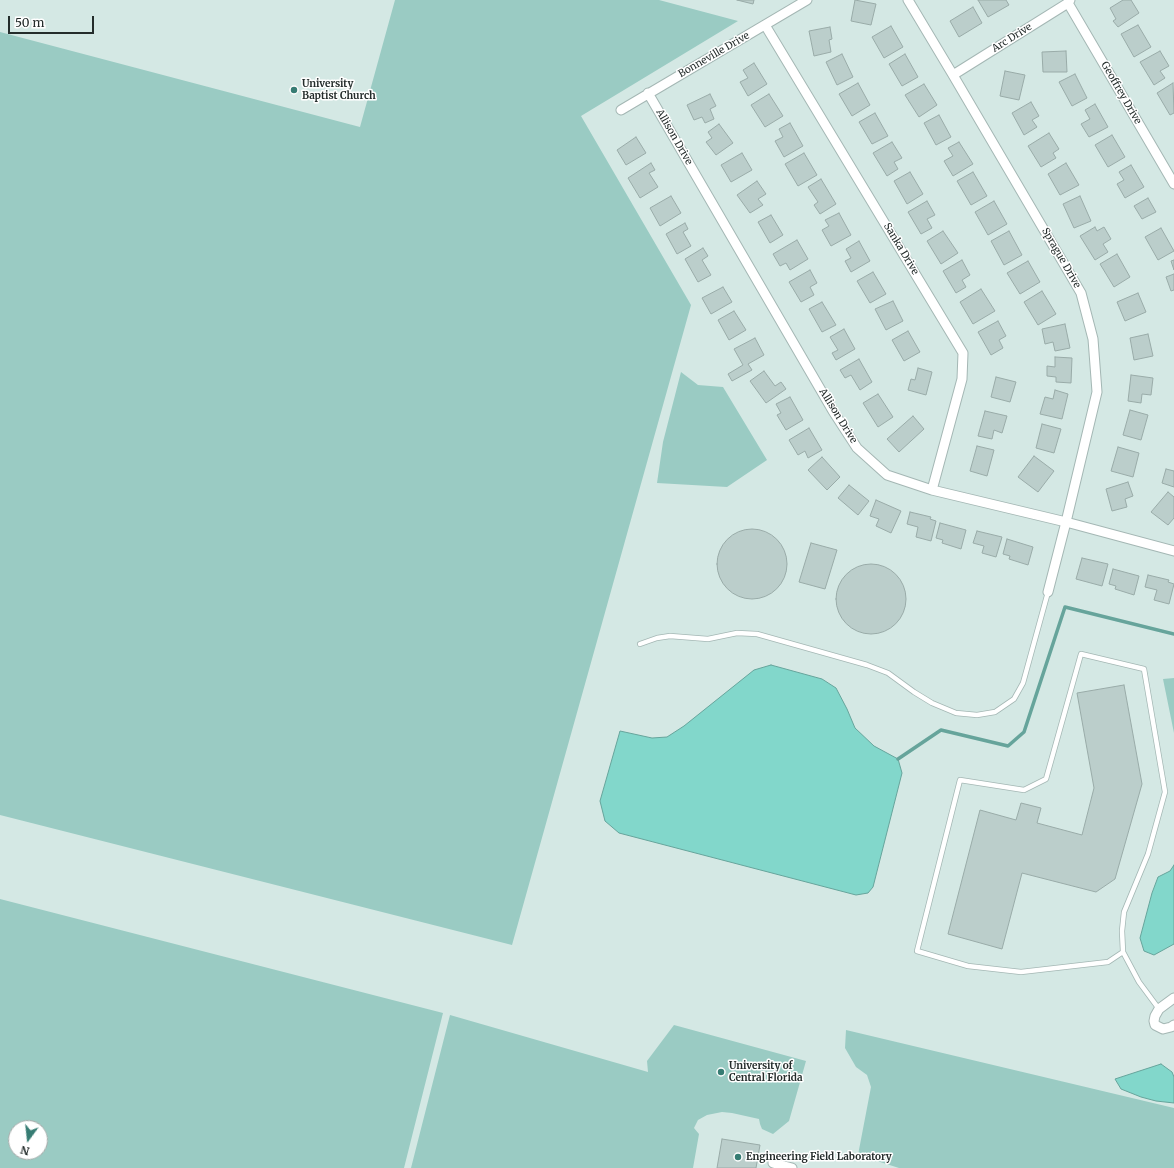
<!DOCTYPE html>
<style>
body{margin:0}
#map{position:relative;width:1174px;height:1168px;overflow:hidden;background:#d4e8e4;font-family:Merriweather,serif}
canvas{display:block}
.north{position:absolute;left:8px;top:1120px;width:40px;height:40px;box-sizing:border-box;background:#fff;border:1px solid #a7abaa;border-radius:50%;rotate:195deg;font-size:11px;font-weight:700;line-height:16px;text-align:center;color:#242c2b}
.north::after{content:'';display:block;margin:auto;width:14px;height:18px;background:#367c73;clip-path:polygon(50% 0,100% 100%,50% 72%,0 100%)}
.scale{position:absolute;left:8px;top:16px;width:86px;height:18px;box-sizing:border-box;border:2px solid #242c2b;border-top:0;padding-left:5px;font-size:12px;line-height:14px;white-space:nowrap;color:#242c2b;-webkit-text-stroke:3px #fff;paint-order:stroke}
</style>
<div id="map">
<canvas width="1174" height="1168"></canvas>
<div class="north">N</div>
<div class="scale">50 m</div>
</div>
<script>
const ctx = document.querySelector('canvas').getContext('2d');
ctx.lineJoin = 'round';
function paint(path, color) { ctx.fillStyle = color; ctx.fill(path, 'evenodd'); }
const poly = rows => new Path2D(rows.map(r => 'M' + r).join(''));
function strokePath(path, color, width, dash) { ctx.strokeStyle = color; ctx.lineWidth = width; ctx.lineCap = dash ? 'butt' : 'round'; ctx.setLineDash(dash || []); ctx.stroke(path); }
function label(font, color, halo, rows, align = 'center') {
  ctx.font = font + ' Merriweather,serif'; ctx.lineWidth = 3; ctx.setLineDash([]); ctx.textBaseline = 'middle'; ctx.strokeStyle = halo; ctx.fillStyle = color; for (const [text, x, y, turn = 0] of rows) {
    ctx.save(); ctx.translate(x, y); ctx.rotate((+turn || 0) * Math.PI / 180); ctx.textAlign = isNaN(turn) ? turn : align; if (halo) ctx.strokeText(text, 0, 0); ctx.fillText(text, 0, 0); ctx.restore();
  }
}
const green = poly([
 [395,0,659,0,738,21,581,116,691,305,512,945,0,815,0,32,360,127],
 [681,372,698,385,723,387,767,460,727,487,657,483,663,442],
 [1174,678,1174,733,1163,679],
 [0,899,443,1013,404,1168,0,1168],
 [16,1128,40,1128,40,1152,16,1152],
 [450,1015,648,1072,647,1061,674,1025,806,1061,789,1121,773,1134,762,1129,760,1124,759,1119,732,1113,722,1112,707,1115,698,1120,694,1128,699,1134,693,1168,411,1168],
 [846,1030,1174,1108,1174,1168,899,1168,858,1155,871,1087,867,1075,856,1067,845,1048]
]);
const water = poly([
 [771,665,822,679,836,688,847,709,855,728,874,746,898,759,902,773,873,887,868,893,856,895,619,833,605,821,600,801,620,731,652,738,667,737,684,726,754,670,771,665],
 [1174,865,1174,944,1154,955,1144,951,1140,938,1152,893,1158,877,1170,871,1174,865],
 [1161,1064,1172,1072,1174,1077,1174,1103,1156,1101,1141,1097,1121,1089,1115,1079,1161,1064]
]);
const stream = poly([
 [898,759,941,730,1008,746,1024,732,1065,607,1174,634]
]);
const building = poly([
 [737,0,754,0,753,4,737,0],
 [855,0,876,4,871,25,851,21,855,0],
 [978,0,1006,0,1009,5,988,17,978,0],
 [1123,0,1131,0,1139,13,1118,27,1113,21,1116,19,1110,8,1123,0],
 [973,7,982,23,959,37,950,21,973,7],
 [1138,25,1151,47,1134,57,1121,34,1138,25],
 [891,26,903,47,884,58,872,37,891,26],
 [830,27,832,39,829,40,831,52,814,56,809,31,830,27],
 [1066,51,1067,72,1043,72,1042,52,1066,51],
 [1160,51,1169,66,1160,71,1165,78,1154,85,1140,62,1160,51],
 [842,54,853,77,837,85,826,62,842,54],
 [905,54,918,77,902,86,889,64,905,54],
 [754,63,767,84,748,96,740,82,748,78,743,70,754,63],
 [1005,71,1025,75,1019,100,1000,96,1005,71],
 [1075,74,1087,98,1072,106,1059,82,1075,74],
 [858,83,870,105,852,116,839,94,858,83],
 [1173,83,1174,113,1170,115,1157,93,1173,83],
 [924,84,937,105,919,117,905,95,924,84],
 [710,94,716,106,710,109,714,119,705,123,702,117,694,120,687,105,710,94],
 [769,94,783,116,765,127,751,105,769,94],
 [1031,102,1039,116,1032,120,1037,127,1024,135,1012,113,1031,102],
 [1095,104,1108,127,1089,137,1081,124,1090,119,1085,110,1095,104],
 [875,113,888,136,872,144,859,122,875,113],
 [939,115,951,137,936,145,924,123,939,115],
 [790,123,803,146,784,157,775,141,783,137,779,129,790,123],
 [719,124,733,143,716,155,706,142,712,138,708,132,719,124],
 [1049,133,1059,149,1053,153,1056,158,1041,167,1028,146,1049,133],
 [1112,135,1125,157,1108,167,1095,145,1112,135],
 [636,137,646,153,626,165,617,150,636,137],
 [892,142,902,158,894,162,898,169,887,176,873,153,892,142],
 [959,142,973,164,953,176,944,161,953,156,948,148,959,142],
 [742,153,752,170,731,182,721,165,742,153],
 [804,153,817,175,798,186,785,164,804,153],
 [651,163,655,170,649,173,658,187,640,198,628,178,651,163],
 [1066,163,1079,185,1060,195,1048,174,1066,163],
 [1131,165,1144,187,1125,198,1117,184,1124,180,1119,172,1131,165],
 [910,172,923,194,907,204,894,181,910,172],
 [973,172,987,196,971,205,957,181,973,172],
 [821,179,836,204,820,214,814,205,818,202,808,187,821,179],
 [757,181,766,194,758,199,763,205,750,213,737,195,757,181],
 [671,196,681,213,660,226,650,208,671,196],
 [1080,196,1091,221,1074,228,1063,204,1080,196],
 [1148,198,1156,212,1142,219,1134,206,1148,198],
 [927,201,935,215,927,219,932,228,921,234,908,212,927,201],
 [994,201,1007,224,988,235,975,212,994,201],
 [839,213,851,235,831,246,822,230,829,226,825,220,839,213],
 [771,215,783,235,770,243,758,222,771,215],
 [685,223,688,229,683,232,691,246,677,254,666,234,685,223],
 [1095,227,1097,231,1104,227,1111,239,1103,244,1108,252,1095,260,1080,236,1095,227],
 [1161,228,1174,251,1158,260,1145,237,1161,228],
 [943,231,958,253,941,264,927,241,943,231],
 [1009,231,1022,255,1004,265,991,241,1009,231],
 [797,240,808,259,790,270,786,263,780,266,773,254,797,240],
 [859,241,870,261,851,272,845,261,851,258,846,249,859,241],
 [703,248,708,256,702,260,711,275,698,282,685,259,703,248],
 [1117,254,1130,277,1114,287,1100,264,1117,254],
 [962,260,970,275,962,280,966,287,956,293,943,271,962,260],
 [1174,260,1174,270,1171,261,1174,260],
 [1028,261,1040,282,1020,294,1007,273,1028,261],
 [810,270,817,283,810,287,814,295,801,302,789,282,810,270],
 [873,272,886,294,870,303,857,281,873,272],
 [1174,274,1174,290,1171,291,1166,277,1174,274],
 [723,287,732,302,711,314,702,298,723,287],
 [981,289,995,311,973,324,960,302,981,289],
 [1042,291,1056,314,1038,325,1024,302,1042,291],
 [1138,293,1146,312,1125,321,1117,302,1138,293],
 [893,301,903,321,886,330,875,309,893,301],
 [822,302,836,325,822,332,809,309,822,302],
 [734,311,746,330,729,340,718,320,734,311],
 [998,321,1006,336,999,340,1003,348,991,355,978,332,998,321],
 [1065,324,1070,348,1055,351,1053,342,1045,344,1042,329,1065,324],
 [844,329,855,349,836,360,832,353,838,350,830,337,844,329],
 [908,331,920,352,904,361,892,340,908,331],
 [1148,334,1153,356,1134,360,1130,338,1148,334],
 [755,338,764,355,748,364,752,370,732,381,728,374,743,365,734,349,755,338],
 [1055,357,1072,358,1071,383,1056,382,1056,377,1047,376,1047,366,1055,367,1055,357],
 [859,359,872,382,860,390,851,375,845,378,840,370,859,359],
 [918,368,932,372,926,395,908,390,911,379,915,380,918,368],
 [764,371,775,386,781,382,786,389,766,403,750,381,764,371],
 [1131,375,1153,378,1151,395,1142,394,1141,403,1128,401,1131,375],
 [996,377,1016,382,1010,402,991,397,996,377],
 [1055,390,1068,394,1062,419,1040,414,1045,397,1053,399,1055,390],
 [878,394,893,417,878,427,863,403,878,394],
 [790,397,803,420,786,430,777,415,781,413,776,404,790,397],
 [1130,410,1148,415,1141,440,1123,435,1130,410],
 [985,411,1007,416,1002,433,994,430,992,439,978,436,985,411],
 [913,416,924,429,899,452,887,439,913,416],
 [1042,424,1061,429,1054,453,1036,448,1042,424],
 [809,428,822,450,808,458,805,451,798,455,789,440,809,428],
 [977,446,994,450,987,476,970,471,977,446],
 [1118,447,1139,453,1133,477,1111,471,1118,447],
 [1034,456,1054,471,1038,492,1018,477,1034,456],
 [822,457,840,477,827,490,808,470,822,457],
 [1166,469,1174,471,1174,487,1162,483,1166,469],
 [1128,482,1133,496,1125,499,1127,507,1112,511,1106,489,1128,482],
 [849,485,869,501,858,515,838,498,849,485],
 [1168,492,1174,497,1174,518,1168,525,1151,512,1168,492],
 [876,500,901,511,891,533,876,526,879,519,870,516,876,500],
 [910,512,931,517,930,519,936,521,931,541,916,537,918,527,907,524,910,512],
 [940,523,966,530,961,549,942,543,943,540,936,538,940,523],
 '717 564a35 35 0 1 1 70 0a35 35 0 1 1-70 0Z',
 [977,531,1002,537,996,557,982,553,984,546,973,543,977,531],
 [1007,539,1033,547,1028,565,1009,559,1010,556,1003,554,1007,539],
 [811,543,837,550,825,589,799,582,811,543],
 [1082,558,1108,564,1102,586,1076,579,1082,558],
 '836 599a35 35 0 1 1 70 0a35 35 0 1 1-70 0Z',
 [1113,569,1139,576,1134,595,1115,589,1116,586,1109,584,1113,569],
 [1148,575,1169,580,1168,582,1174,584,1169,604,1154,600,1157,590,1145,587,1148,575],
 [1124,685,1142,784,1115,879,1096,892,1022,873,1002,949,948,934,980,810,1016,820,1021,803,1041,808,1037,823,1082,835,1094,788,1077,693,1124,685],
 [722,1139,760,1145,756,1168,717,1168,722,1139]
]);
const service = poly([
 [640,644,657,638,670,636,708,639,737,633,757,634,867,665,888,673,914,692,932,703,956,713,977,715,995,712,1014,699,1023,683,1048,592],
 [1123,952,1108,962,1021,972,968,966,917,951,960,780,1024,790,1046,779,1081,654,1144,669,1165,792,1148,854,1124,912,1122,931,1123,952,1139,982,1159,1009]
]);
const minor = poly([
 [908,0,953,75,1081,293,1093,339,1097,392,1066,522,1048,592],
 [1068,3,1174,184],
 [765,25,963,353,962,379,932,490],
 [953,75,1068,3,1070,0],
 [648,93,833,411,857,448,887,475,932,490,1066,522,1174,551],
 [621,110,807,0],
 [1174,998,1159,1009,1155,1016,1154,1021,1155,1025,1163,1029,1171,1027,1174,1025],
 [773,1163,792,1168]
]);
const markers = [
 [294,90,4,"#367c73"],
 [721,1072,4,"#367c73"],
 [738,1157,4,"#367c73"]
];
const streetNames = [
 ["Arc Drive",1012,38,-32],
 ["Bonneville Drive",714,55,-30],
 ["Geoffrey Drive",1121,93,60],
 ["Allison Drive",674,137,60],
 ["Sanka Drive",901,249,59],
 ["Sprague Drive",1061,258,60],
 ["Allison Drive",838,416,58]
];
const poiNames = [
 ["University",302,84],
 ["Baptist Church",302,96],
 ["University of",729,1066],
 ["Central Florida",729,1078],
 ["Engineering Field Laboratory",746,1157]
];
paint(green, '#9acbc3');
paint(water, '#82d7cb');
strokePath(water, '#66a49b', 1);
strokePath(stream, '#66a49b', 3.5);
paint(building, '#bbcecb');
strokePath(building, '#99aba8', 1);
strokePath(service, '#a4b7b4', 6);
strokePath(minor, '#a4b7b4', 11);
strokePath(service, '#fff', 4.5);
strokePath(minor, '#fff', 9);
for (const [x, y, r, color] of markers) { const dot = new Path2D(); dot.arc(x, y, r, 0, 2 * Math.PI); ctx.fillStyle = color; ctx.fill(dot); strokePath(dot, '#fff', 1.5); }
label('10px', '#242c2b', '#fff', streetNames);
label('bold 10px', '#242c2b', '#fff', poiNames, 'left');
</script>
